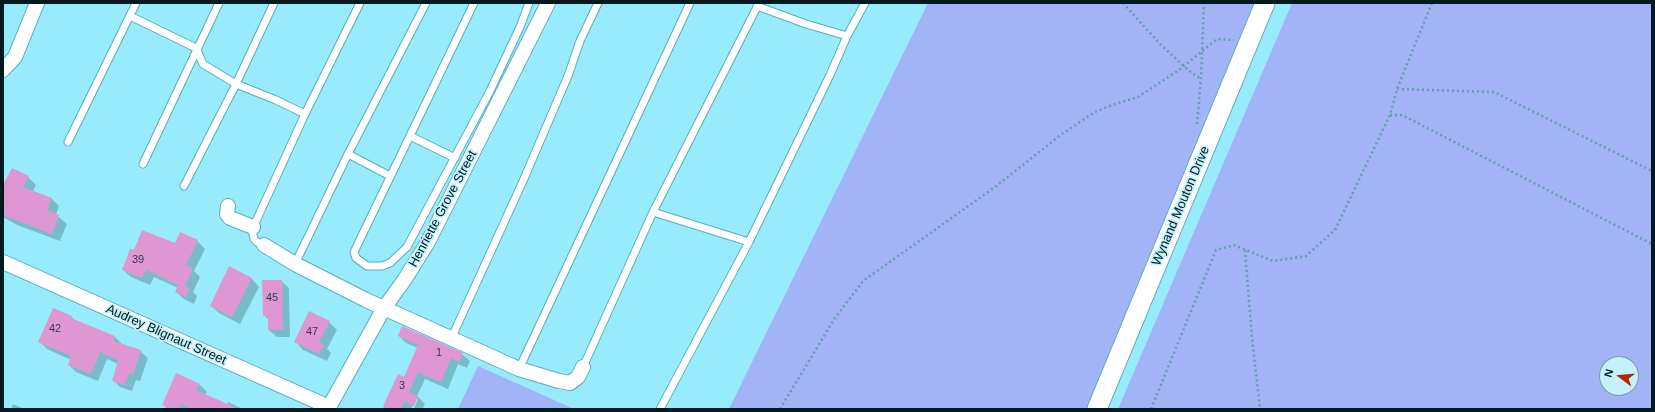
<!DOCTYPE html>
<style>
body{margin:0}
#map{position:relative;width:1655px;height:412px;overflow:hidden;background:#97ebfc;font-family:Helvetica,sans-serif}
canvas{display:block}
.frame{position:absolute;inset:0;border:4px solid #011a1f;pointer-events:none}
.north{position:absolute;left:1599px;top:356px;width:40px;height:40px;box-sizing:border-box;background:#c3f2fd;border:1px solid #759ca4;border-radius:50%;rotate:286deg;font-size:11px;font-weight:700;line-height:16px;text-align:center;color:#011a1f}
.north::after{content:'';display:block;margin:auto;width:14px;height:18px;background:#b3260c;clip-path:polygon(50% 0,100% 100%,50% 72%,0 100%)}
</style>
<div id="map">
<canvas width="1655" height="412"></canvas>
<div class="frame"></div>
<div class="north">N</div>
</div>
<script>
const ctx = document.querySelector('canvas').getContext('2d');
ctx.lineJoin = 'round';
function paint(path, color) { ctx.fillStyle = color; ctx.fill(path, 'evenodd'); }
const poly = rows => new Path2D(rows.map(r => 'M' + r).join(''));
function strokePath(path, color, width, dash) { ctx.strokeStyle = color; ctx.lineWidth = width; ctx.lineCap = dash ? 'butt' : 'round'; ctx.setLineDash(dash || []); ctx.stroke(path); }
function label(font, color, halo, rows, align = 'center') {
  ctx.font = font + ' Helvetica,sans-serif'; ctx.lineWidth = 3.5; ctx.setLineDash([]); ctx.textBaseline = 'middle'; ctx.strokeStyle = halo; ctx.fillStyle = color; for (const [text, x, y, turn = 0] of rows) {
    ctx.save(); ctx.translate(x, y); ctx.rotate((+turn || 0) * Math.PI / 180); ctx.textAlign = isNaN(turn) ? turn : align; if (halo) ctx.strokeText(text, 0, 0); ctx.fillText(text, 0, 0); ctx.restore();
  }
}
const green = poly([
 [928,3,1254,3,1087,409,729,409],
 [1292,3,1652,3,1652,409,1118,409],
 [1607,364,1631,364,1631,388,1607,388],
 [478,366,574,409,458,409]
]);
const shadow = poly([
 [28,177,36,185,33,191,52,199,59,206,56,215,67,224,60,241,17,225,3,217,3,187],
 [197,241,205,249,194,271,200,277,193,292,197,296,194,304,184,299,176,292,178,288,154,277,150,285,131,277,123,270,135,252],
 [229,268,252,279,259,287,240,324,219,313,211,306],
 [281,281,289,288,290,337,277,337,269,330,269,320,264,315],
 [53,310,72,317,75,321,115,337,122,344,140,351,148,358,140,381,136,380,132,391,120,387,113,380,118,364,107,359,98,381,76,372,69,365,71,360,47,349,40,342],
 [329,322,337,330,327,349,331,353,327,361,303,350,296,342],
 [399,336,462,354,470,361,467,368,458,364,448,389,425,379,417,396,425,404,422,409,414,409,418,399,416,399,411,409,383,409,399,375,405,378,418,348,406,343],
 [199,384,207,392,205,395,227,405,228,402,243,409,167,409,163,404],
 [13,404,24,409,11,409]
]);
const building = poly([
 [12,168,29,176,23,187,52,198,47,210,59,215,52,234,3,215,3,185],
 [142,230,175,243,180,232,198,240,186,265,193,269,185,286,190,288,186,297,175,292,178,285,146,270,142,278,122,270,130,249,134,250],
 [229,266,252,278,232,317,210,306],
 [262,280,282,280,283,330,268,330,268,316,263,316],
 [53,308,72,316,71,318,115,336,113,341,141,350,133,375,129,373,125,385,112,381,118,360,100,352,91,374,68,365,71,356,38,342],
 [309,311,330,321,319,342,324,345,319,354,294,342],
 [402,326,463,353,459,362,451,358,441,382,418,372,409,392,418,396,414,406,405,401,401,409,389,409,383,406,398,374,404,377,418,345,398,336],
 [176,373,200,384,196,390,239,409,192,409,181,404,179,409,171,409,162,405]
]);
const path = poly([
 [1123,3,1160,44,1188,70,1201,79],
 [1397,89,1494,92,1652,171],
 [1390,115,1402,115,1652,244],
 [1197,124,1201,79,1204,3],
 [1245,250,1252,338,1260,409],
 [780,409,835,318,863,281,995,187,1062,134,1095,112,1112,105,1138,97,1179,70,1217,39,1234,40],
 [1151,409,1216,250,1234,245,1273,261,1306,256,1335,230,1390,115,1397,89,1432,3]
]);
const lane = poly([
 [474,3,354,252,356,258,367,266,382,266,390,263,407,247,490,91,520,27,529,3],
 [757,6,806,24,847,36],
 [130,16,196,48,203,64,236,84,276,100,305,114],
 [410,136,455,158],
 [68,142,136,3],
 [348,154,390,176],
 [143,164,219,3],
 [184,186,236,84,274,3],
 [653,212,749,242],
 [264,245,257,242,254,239,252,230,305,114,360,3],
 [295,264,348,154,426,3],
 [451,339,523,181,568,76,580,41,598,3],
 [583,367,653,212,759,3],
 [519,369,690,3],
 [660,409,749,242,830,75,847,36,865,3]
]);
const street = poly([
 [3,70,15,57,37,3],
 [228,206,227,214,230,218,253,227],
 [264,245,295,264,366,300,519,369,559,381,570,383,578,377,583,367],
 [3,262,329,407],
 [328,409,384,308,405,279,428,242,548,3]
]);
const secondary = poly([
 [1097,409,1265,3]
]);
const numberNames = [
 ["39",138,260],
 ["45",272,298],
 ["42",55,329],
 ["47",312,332],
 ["1",439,353],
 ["3",402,386]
];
const streetNames = [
 ["Wynand Mouton Drive",1181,206,-67],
 ["Henriette Grove Street",443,209,-62],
 ["Audrey Blignaut Street",166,335,24]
];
paint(green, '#a2b4f5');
paint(shadow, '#0003');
paint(building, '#de97d3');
strokePath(lane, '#59adbd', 9);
strokePath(street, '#59adbd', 16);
strokePath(secondary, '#59adbd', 21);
strokePath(path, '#61a0ad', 2.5, [2, 3]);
strokePath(lane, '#fff', 7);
strokePath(street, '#fff', 14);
strokePath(secondary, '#fff', 19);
label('11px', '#38394c', null, numberNames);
label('13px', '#011a1f', '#c3f2fd', streetNames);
</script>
